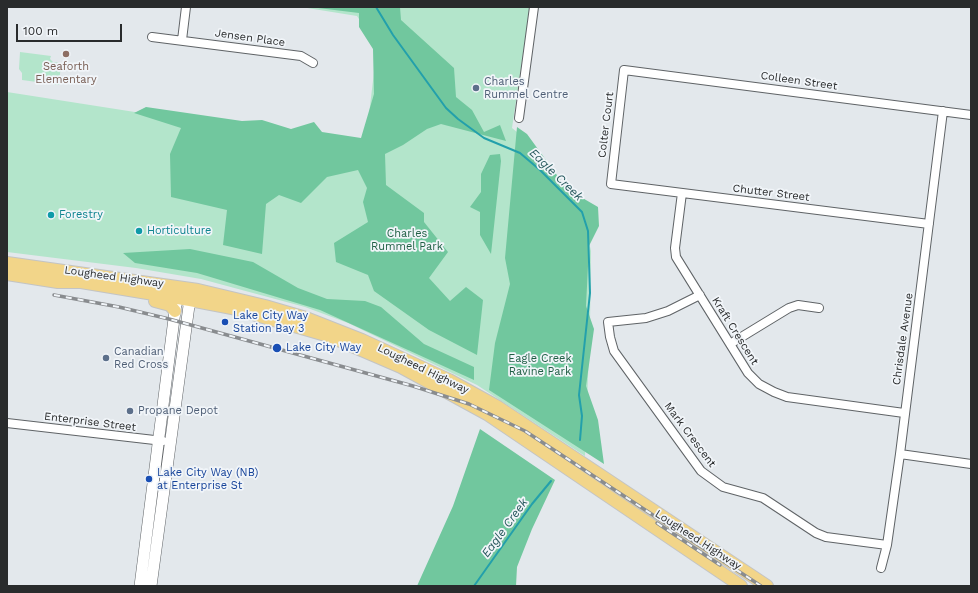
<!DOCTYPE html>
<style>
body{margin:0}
#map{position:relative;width:978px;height:593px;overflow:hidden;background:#e3e8ec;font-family:"Work Sans",sans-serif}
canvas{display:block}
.frame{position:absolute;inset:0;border:8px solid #292b2c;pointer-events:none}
.scale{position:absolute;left:16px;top:24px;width:106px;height:18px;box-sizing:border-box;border:2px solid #292b2c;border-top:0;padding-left:5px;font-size:12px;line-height:14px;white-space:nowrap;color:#292b2c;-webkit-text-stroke:3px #f1f5f9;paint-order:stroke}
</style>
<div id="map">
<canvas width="978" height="593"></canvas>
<div class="frame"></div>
<div class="scale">100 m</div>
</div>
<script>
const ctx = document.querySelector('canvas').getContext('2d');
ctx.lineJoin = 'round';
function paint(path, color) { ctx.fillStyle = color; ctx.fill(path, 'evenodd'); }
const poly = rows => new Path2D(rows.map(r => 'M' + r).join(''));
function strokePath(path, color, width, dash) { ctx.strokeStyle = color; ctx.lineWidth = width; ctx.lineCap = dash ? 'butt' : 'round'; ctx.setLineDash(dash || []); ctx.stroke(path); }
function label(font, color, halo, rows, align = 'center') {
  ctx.font = font + ' "Work Sans",sans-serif'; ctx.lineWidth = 3.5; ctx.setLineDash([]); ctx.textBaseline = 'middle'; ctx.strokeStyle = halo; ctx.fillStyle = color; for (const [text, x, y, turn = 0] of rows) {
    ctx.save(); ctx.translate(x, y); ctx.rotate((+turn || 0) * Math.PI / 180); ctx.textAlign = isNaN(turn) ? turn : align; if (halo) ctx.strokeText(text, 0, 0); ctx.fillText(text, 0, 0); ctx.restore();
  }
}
const green = poly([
 [301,7,530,7,512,128,522,136,583,215,591,251,590,324,585,456,477,385,348,323,305,307,201,279,136,268,7,252,7,92,365,148,377,47,357,16],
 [20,52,51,56,50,59,53,62,61,63,59,85,22,80,22,73,19,69]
]);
const forest = poly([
 [310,7,400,7,401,20,454,68,456,97,472,110,484,132,500,125,506,141,441,124,427,129,403,145,385,154,386,185,424,213,424,222,448,252,429,278,450,301,466,287,483,300,477,355,429,330,374,291,368,275,336,262,334,243,368,222,363,202,367,188,358,170,327,177,301,203,279,195,266,204,262,254,223,245,227,210,171,197,170,154,181,128,134,113,146,107,242,121,262,120,291,129,314,122,322,132,361,138,374,94,373,49,359,27,359,13],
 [517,127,527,134,567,189,598,207,599,226,589,246,586,306,594,329,586,386,598,420,604,464,489,390,495,343,510,284,505,258],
 [500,154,501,161,491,254,480,235,480,212,470,207,481,192,481,174,490,155],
 [190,249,253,262,298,288,327,299,365,301,381,307,424,344,474,367,474,380,320,310,197,273,135,263,123,253],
 [480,429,555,480,532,529,517,567,516,586,417,586,453,506]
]);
const stream = poly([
 [376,7,393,35,446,108,458,119,484,138,520,153,540,170,582,212,588,231,590,293,579,395,582,416,580,440],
 [474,586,532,504,551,481]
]);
const street = poly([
 [152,37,301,56,313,63],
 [182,40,186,7],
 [519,118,534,7],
 [682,193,675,248,676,257,748,373,759,384,774,392,787,397,904,413],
 [929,224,611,184,624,70,971,115],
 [700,295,668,311,646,318,608,322,610,337,614,351,701,471,723,487,763,498,816,533,826,537,887,545],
 [730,344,789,308,798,305,819,308],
 [7,423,163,441],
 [900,454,971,464],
 [881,568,887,545,900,454,943,111]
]);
const secondary = poly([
 [140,586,176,303],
 [151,586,191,291]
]);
const primary = poly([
 [7,263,198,290,265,306,306,318,362,340,449,380,498,407,767,586],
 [7,274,58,282,81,282,190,300,232,308,329,336,401,367,487,414,741,586],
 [155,301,170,305,175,311]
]);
const rail = poly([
 [54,295,119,307,169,319,413,386,469,404,525,431,761,586],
 [657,523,720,565]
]);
const markers = [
 [66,54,4,"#8d6e63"],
 [476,88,4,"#5c6f8a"],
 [51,215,4,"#0f9aa8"],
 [139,231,4,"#0f9aa8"],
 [225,322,4,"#1a4fb4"],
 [277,348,5,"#1a4fb4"],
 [106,358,4,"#5c6f8a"],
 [130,411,4,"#5c6f8a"],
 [149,479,4,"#1a4fb4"]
];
const streetNames = [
 ["Jensen Place",250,38,8],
 ["Colleen Street",799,81,8],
 ["Colter Court",606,125,-83],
 ["Chutter Street",771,193,7],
 ["Lougheed Highway",114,277,8],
 ["Kraft Crescent",735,331,58],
 ["Chrisdale Avenue",903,339,-82],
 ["Lougheed Highway",423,369,26],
 ["Enterprise Street",90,422,7],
 ["Mark Crescent",690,435,53],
 ["Lougheed Highway",698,540,33]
];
const educationNames = [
 ["Seaforth",66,67],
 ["Elementary",66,80]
];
const serviceNames = [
 ["Charles",484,82],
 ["Rummel Centre",484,95],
 ["Canadian",114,352],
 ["Red Cross",114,365],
 ["Propane Depot",138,411]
];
const cultureNames = [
 ["Forestry",59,215],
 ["Horticulture",147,231]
];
const parkNames = [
 ["Charles",407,234],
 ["Rummel Park",407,247],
 ["Eagle Creek",540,359],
 ["Ravine Park",540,372]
];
const transitNames = [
 ["Lake City Way",233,316],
 ["Station Bay 3",233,329],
 ["Lake City Way",286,348],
 ["Lake City Way (NB)",157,473],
 ["at Enterprise St",157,486]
];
const waterNames = [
 ["Eagle Creek",556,175,44],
 ["Eagle Creek",505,528,-54]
];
paint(green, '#b3e5cb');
paint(forest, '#71c79e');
strokePath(stream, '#23a0ab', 2);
strokePath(street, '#5f6366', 10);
strokePath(secondary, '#5f6366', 12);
strokePath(primary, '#c3c4c4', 14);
strokePath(street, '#fff', 8);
strokePath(secondary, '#fff', 11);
strokePath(primary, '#f2d589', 12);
strokePath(rail, '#898c8f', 3.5);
strokePath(rail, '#f1f5f9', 2, [6]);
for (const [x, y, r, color] of markers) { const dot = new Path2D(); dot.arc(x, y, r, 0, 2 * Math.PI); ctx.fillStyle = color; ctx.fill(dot); strokePath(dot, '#f1f5f9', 1.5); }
label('11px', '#292b2c', '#f1f5f9', streetNames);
label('11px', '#785e54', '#f1f5f9', educationNames);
label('11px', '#4e5e75', '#f1f5f9', serviceNames, 'left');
label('11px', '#0d838f', '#f1f5f9', cultureNames, 'left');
label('11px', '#1f5f44', '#f1f5f9', parkNames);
label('11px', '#164399', '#f1f5f9', transitNames, 'left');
label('italic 12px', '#28595e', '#f1f5f9', waterNames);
</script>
